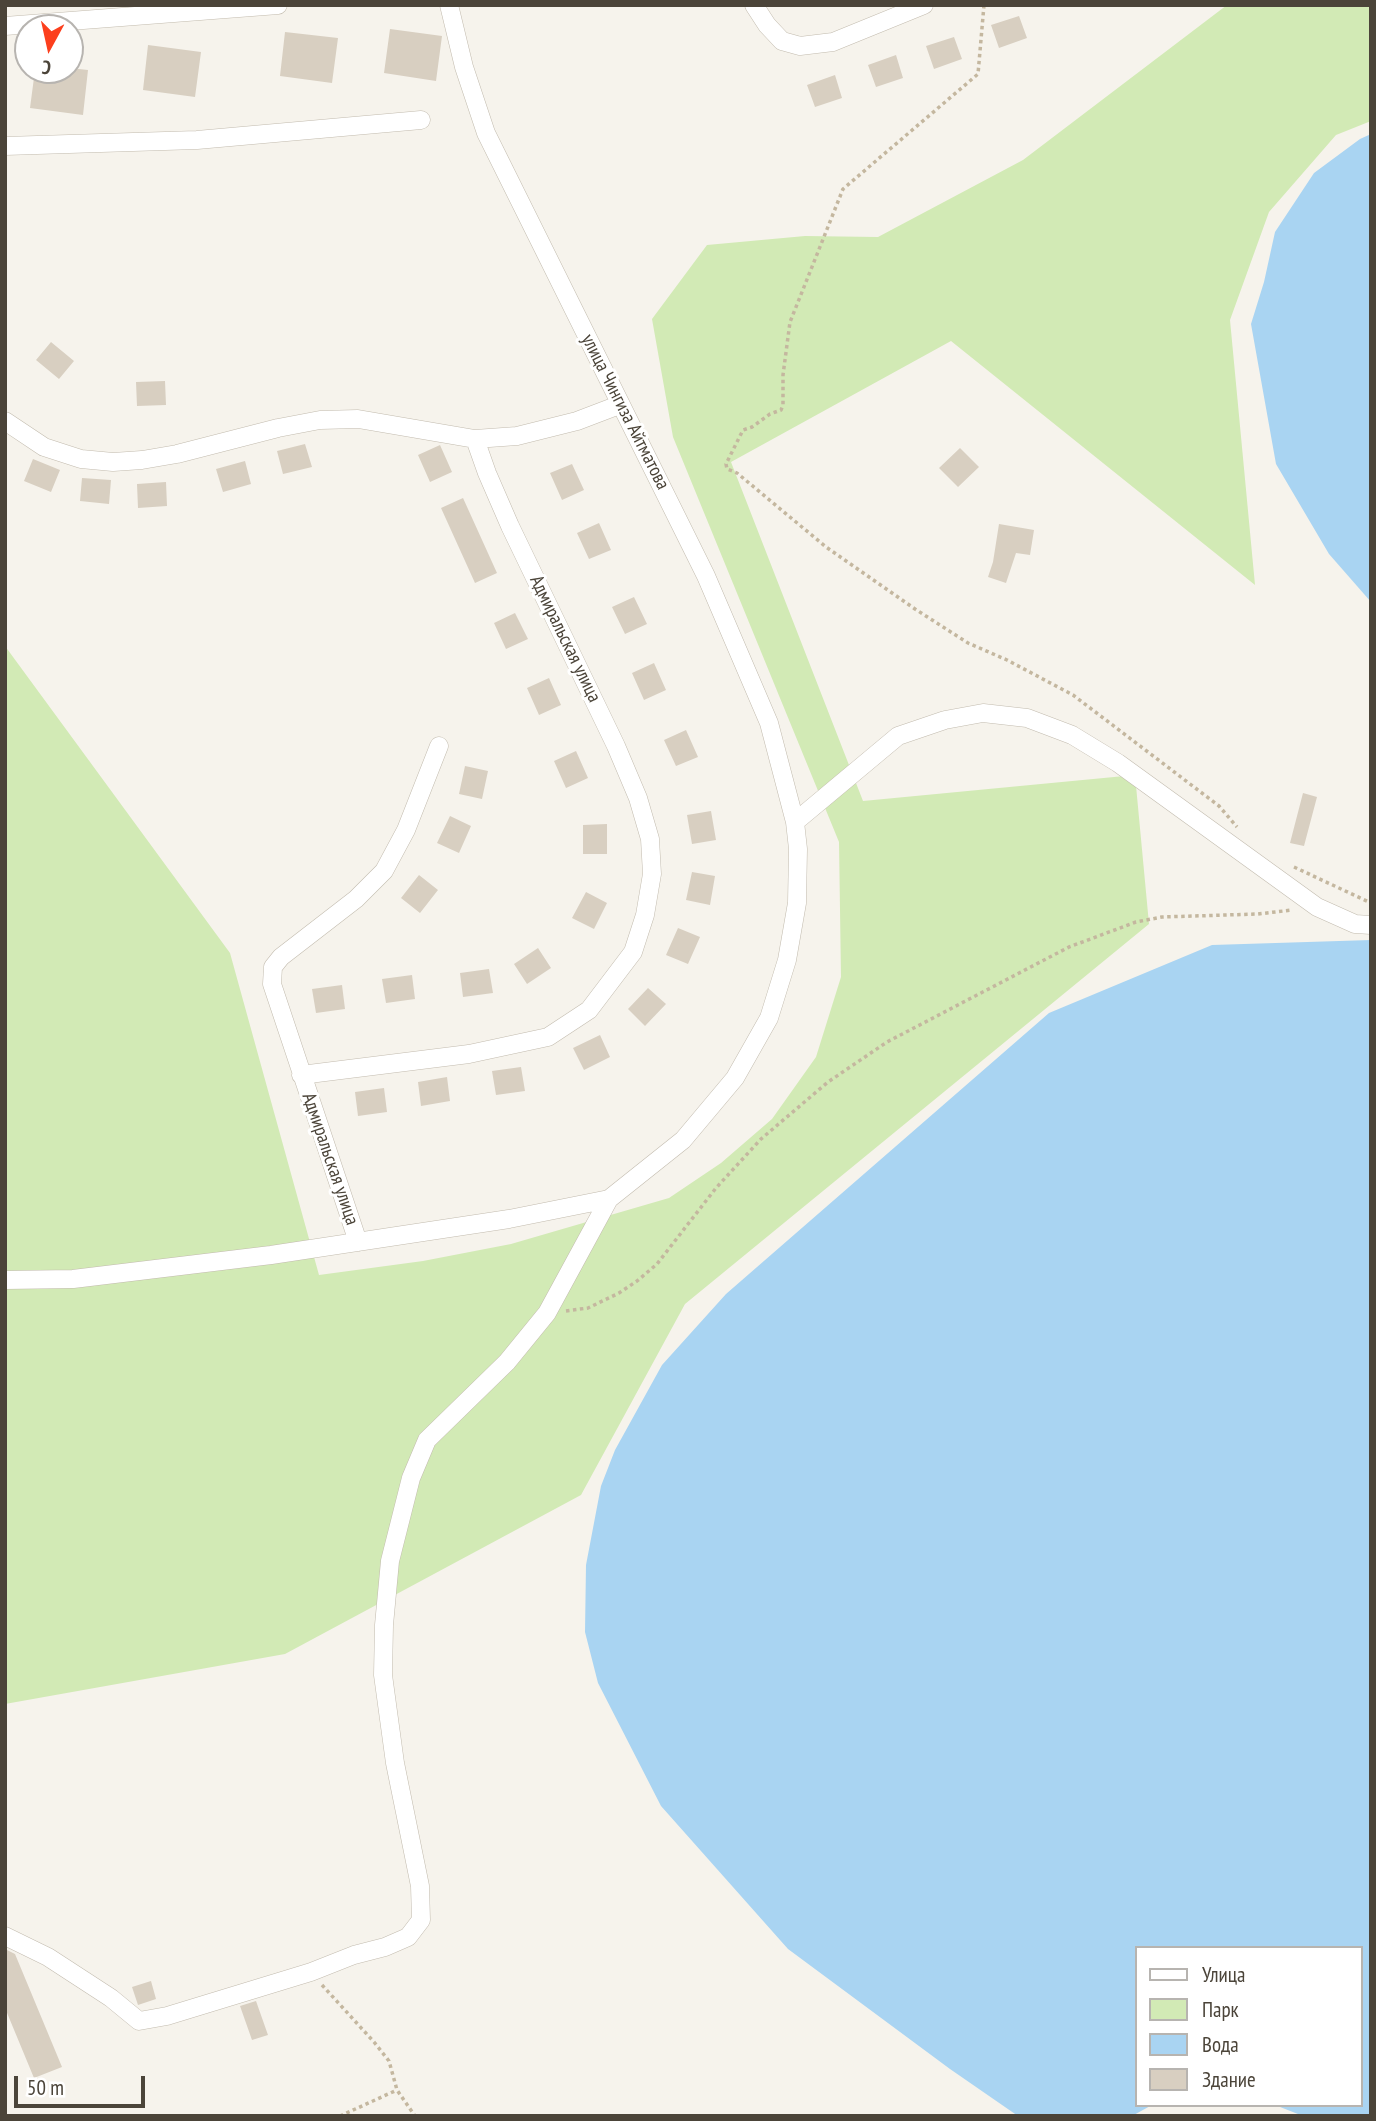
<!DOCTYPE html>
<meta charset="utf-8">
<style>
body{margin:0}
#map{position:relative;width:1376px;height:2121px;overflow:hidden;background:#f6f3ec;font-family:"PT Sans Narrow",sans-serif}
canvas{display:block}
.frame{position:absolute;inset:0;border:7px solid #4b4439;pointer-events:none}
.legend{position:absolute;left:1135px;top:1946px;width:228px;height:161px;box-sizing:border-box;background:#fff;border:2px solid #b7b4b0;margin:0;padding:9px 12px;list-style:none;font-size:21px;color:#4b4439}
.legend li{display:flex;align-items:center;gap:14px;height:35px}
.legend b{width:35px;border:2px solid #b7b4b0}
.north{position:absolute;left:14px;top:14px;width:70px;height:70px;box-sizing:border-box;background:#fff;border:2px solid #b7b4b0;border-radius:50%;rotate:188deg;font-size:19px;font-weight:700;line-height:28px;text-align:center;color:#4b4439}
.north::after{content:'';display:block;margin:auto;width:24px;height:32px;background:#fc3f1d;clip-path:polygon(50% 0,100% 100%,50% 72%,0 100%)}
.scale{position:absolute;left:14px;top:2076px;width:131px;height:32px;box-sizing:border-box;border:4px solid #4b4439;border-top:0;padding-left:9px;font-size:21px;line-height:24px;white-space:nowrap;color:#4b4439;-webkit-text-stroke:5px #fff;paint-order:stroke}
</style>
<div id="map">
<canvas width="1376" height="2121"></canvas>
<div class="frame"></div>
<ul class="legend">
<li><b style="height:9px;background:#fff"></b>Улица</li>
<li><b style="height:19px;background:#d2eab5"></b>Парк</li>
<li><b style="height:19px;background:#a9d4f2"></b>Вода</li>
<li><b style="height:19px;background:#d8cfc1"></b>Здание</li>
</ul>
<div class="north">С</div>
<div class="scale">50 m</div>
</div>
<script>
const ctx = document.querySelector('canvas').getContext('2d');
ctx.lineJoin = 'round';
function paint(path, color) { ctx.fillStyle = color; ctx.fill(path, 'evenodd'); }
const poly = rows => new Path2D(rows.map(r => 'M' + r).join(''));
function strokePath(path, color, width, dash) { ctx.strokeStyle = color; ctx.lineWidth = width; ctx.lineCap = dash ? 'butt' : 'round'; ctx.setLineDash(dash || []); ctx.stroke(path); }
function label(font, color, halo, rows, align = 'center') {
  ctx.font = font + ' "PT Sans Narrow",sans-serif'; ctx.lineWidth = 6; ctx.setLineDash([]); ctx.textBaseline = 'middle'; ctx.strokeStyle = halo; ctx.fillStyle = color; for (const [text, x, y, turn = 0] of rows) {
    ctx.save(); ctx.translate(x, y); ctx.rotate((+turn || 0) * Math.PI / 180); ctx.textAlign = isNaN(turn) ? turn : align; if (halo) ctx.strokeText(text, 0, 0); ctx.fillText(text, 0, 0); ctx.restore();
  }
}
const green = poly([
 [1227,5,1371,5,1371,121,1336,135,1269,212,1230,320,1255,585,951,341,731,462,863,801,1135,775,1149,924,685,1304,581,1495,285,1654,5,1704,5,646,230,953,319,1275,423,1261,511,1244,669,1198,721,1163,772,1119,816,1057,841,977,839,842,673,437,652,319,707,245,805,236,878,237,1023,160]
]);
const water = poly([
 [1371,134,1371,602,1329,554,1276,464,1251,324,1264,282,1275,232,1314,173,1360,139],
 [1371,940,1371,2116,1303,2116,1275,2105,1360,2105,1360,1948,1136,1948,1136,2105,1152,2105,1132,2116,1018,2116,950,2069,788,1949,661,1806,598,1683,585,1632,586,1565,601,1486,615,1450,662,1365,726,1294,1049,1013,1212,945]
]);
const building = poly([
 [1019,16,1027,38,999,48,991,25],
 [390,29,442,36,436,81,384,73],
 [285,32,338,38,332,83,280,76],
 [954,37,962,59,934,69,926,46],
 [148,45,201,52,195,97,143,90],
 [896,55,903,78,876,87,868,65],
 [70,68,88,70,83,115,30,108,35,70,70,70],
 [835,75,842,98,815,107,807,85],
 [51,342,74,361,59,379,36,360],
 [165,381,166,405,137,406,136,382],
 [305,444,312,467,283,474,277,451],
 [440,445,452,472,430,482,418,455],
 [960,448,979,467,958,487,939,468],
 [33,459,60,470,51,492,24,481],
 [245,461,251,484,223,492,216,469],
 [572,464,584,490,562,500,550,473],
 [82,478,111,480,109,504,80,501],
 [166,482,167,506,138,508,137,484],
 [463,498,497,573,475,583,441,508],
 [599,523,611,550,589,559,577,533],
 [999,524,1034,530,1030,555,1016,553,1006,583,988,577,993,562],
 [634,597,647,624,625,634,612,607],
 [515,613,528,639,506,649,494,623],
 [654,663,666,690,644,700,632,673],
 [549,678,561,705,539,715,527,688],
 [686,730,698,757,676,766,664,740],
 [576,751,588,778,566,788,554,761],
 [465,766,488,771,482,799,459,794],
 [1303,793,1317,797,1304,846,1290,843],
 [711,811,716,840,692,844,687,815],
 [450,816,471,826,459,853,437,843],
 [607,824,607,854,583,854,583,825],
 [692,872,715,876,710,905,686,900],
 [419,875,438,890,420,913,401,898],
 [586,892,607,903,594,929,572,918],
 [678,928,700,937,688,964,666,955],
 [538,948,551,968,527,984,514,964],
 [489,969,493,993,463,997,460,973],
 [412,975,415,999,386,1003,382,979],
 [342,985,345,1009,316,1013,312,989],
 [648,988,666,1004,645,1026,628,1009],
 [600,1035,610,1057,584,1070,573,1048],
 [521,1067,525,1091,496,1095,492,1071],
 [447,1077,450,1101,421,1106,418,1082],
 [384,1088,387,1112,358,1116,355,1092],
 [5,1949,15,1954,62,2067,34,2078,5,2008],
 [151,1981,156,1999,138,2005,132,1987],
 [256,2001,268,2035,252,2040,240,2006]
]);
const path = poly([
 [984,5,978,74,843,189,790,322,783,375,783,405,781,410,770,414,752,427,743,430,726,464,727,469,737,473,826,547,915,609,968,643,1007,660,1073,695,1219,806,1237,827],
 [1294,867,1371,903],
 [566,1311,588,1308,619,1293,637,1281,657,1264,716,1188,761,1139,828,1082,887,1042,1069,947,1136,922,1162,917,1258,914,1292,910],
 [322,1985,374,2042,389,2061,397,2090,415,2116],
 [340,2116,397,2090]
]);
const minor = poly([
 [754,5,767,25,782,41,800,46,833,42,924,5],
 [5,26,278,5],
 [5,146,197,140,421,120],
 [5,421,44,447,81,459,113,462,142,460,177,454,278,428,320,420,358,419,475,439,487,473,510,526,616,746,638,798,650,839,652,874,645,915,633,952,589,1010,548,1037,469,1054,301,1075],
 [475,439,517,436,577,421,619,405],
 [795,822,898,736,945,720,983,713,1027,718,1072,735,1118,763,1317,907,1355,924,1371,925],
 [358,1242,272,984,273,967,281,957,356,899,384,871,406,830,439,746],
 [5,1280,73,1279,271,1255,509,1219,609,1199],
 [5,1936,48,1957,111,1998,139,2021,167,2016,311,1972,354,1955,385,1947,408,1937,421,1920,420,1886,395,1763,383,1675,384,1625,390,1561,411,1478,427,1440,507,1362,547,1313,609,1199,683,1140,735,1078,769,1018,787,960,797,903,798,849,795,822,769,723,706,576,486,133,464,67,449,5]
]);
const streetNames = [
 ["улица Чингиза Айтматова",625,412,63],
 ["Адмиральская улица",565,639,64],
 ["Адмиральская улица",330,1159,71]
];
paint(green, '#d2eab5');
paint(water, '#a9d4f2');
paint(building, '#d8cfc1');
strokePath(minor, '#c2bbae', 19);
strokePath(path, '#c4b79f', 3.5, [3.5, 3.5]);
strokePath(minor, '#fff', 18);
label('19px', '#4b4439', '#fff', streetNames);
</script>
